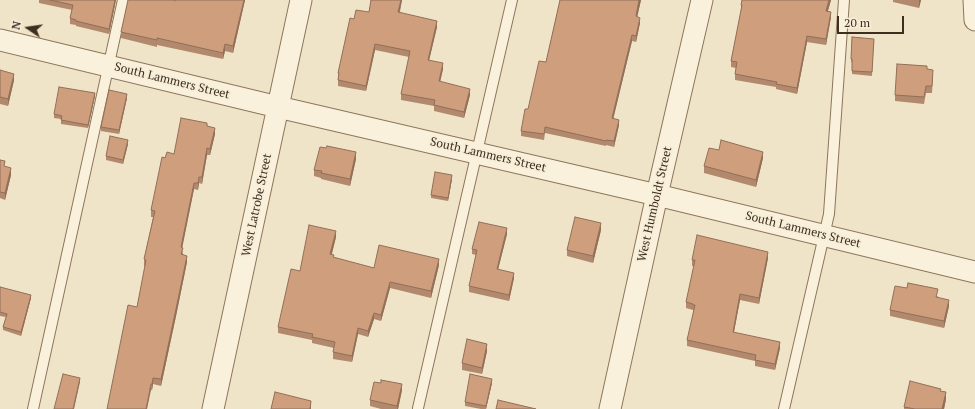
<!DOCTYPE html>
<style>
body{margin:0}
#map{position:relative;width:975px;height:409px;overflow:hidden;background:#f0e4c8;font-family:"PT Serif",serif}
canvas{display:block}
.north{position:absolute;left:8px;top:8px;width:40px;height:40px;-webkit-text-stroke:3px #f7eed8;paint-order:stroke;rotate:283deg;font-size:11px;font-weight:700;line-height:16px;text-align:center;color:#3d2e20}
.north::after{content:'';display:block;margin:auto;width:14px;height:18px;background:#3d2e20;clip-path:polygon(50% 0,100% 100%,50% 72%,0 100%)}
.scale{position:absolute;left:837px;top:16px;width:67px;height:18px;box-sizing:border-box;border:2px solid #3d2e20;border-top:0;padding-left:5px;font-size:12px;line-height:14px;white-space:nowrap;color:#3d2e20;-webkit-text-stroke:3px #f7eed8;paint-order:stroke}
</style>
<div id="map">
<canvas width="975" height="409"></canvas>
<div class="north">N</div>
<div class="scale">20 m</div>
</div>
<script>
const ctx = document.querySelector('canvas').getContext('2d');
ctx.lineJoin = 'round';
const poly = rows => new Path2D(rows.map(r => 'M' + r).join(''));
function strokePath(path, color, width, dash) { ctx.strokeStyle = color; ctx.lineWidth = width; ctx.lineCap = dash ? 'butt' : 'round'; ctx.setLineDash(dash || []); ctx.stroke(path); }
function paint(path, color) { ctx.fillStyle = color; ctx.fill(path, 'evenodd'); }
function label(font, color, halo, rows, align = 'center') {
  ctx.font = font + ' "PT Serif",serif'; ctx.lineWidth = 4; ctx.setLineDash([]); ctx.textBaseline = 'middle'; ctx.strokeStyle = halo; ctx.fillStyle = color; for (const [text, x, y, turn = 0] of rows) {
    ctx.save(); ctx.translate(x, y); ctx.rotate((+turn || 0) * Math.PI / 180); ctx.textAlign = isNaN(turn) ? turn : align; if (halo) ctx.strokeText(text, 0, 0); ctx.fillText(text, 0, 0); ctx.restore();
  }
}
const lane = poly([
 [418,408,512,0],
 [33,409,123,0],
 [784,409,829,214,844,0]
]);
const street = poly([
 [974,0,975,20],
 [0,40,278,107,657,195,975,272],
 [213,409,301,0],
 [610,409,657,195,702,0]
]);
const wall = poly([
 [39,0,116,0,109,34,76,26,76,25,70,24,70,18,72,10,39,3],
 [245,0,233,53,225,51,223,59,157,45,157,47,121,38,121,32],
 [371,0,402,0,400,12,437,27,429,60,443,69,440,81,470,95,464,118,434,111,434,106,401,100,401,94,409,57,375,50,366,91,338,86,338,73,354,19,369,12],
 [560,0,641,0,637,17,640,23,636,42,632,41,613,119,619,125,614,147,606,145,606,146,545,133,544,140,521,136,521,131,528,109,546,62],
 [831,0,828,11,831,17,826,45,807,42,797,94,776,89,776,87,735,80,735,74,736,68,731,67,731,61,741,11,741,5],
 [893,0,921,0,919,8,893,2],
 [852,37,874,39,872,76,852,74,852,62,851,62],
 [927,69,933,77,932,93,926,93,924,104,895,101,895,95],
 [0,70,14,80,8,106,0,104],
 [95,96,88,128,61,124,61,119,54,118,54,114],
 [127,98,119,134,101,131,101,127],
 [207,126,215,134,210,155,207,155,202,184,199,183,198,190,194,189,182,247,183,254,187,262,176,316,161,386,153,384,152,390,151,390,137,307,145,266,144,266,144,259,153,217,151,217,151,210,165,158,174,154],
 [128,144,123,164,106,160,106,156],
 [763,158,756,187,704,173,704,166],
 [356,159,350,186,321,179,321,178,314,176,314,170],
 [0,160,11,175,5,200,0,198],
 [452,179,448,201,431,198,431,195],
 [601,230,593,263,567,256,567,250],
 [507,234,498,269,514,278,509,301,469,292,469,286,476,255,472,254,472,249],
 [336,237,332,254,334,258,374,268,439,265,431,298,390,288,381,321,374,319,368,337,358,334,352,362,333,359,333,352,334,348,312,343,312,340,278,333,278,327,300,271],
 [768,258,759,304,740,300,734,332,780,348,775,370,755,366,755,361,687,346,687,340,694,311,693,310,686,308,686,302,694,266,692,266,692,260],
 [0,287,31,298,21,336,3,330,3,327,6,317,0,316],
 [938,296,938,297,949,306,944,328,890,316,890,310],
 [487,351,482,374,462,370,462,363],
 [492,383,486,409,481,409,465,406,465,402],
 [402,390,398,409,381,409,370,406,370,400],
 [941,391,946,399,944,409,904,409,904,407]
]);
const shadedWall = poly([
 [115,0,116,0,109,34,109,29],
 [244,0,245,0,233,53,233,46],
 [401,0,402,0,398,18,398,12],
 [639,0,641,0,636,22,636,16],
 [829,0,831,0,826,17,826,11],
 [919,0,921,0,919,8],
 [831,12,831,17,826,45,826,39],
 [640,18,640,23,636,42,636,36],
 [437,21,437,27,428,65,428,60],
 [632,35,632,41,612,124,612,118],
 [807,36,807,42,797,94,797,88],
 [225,44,225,51,223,59,223,53],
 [375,44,375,50,366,91,366,86],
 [443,63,443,69,439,87,439,81],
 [14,74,14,80,8,106,8,99],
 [470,89,470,95,464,118,464,112],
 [95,93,95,96,88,128,88,125],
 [127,94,127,98,119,134,119,130],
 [619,120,619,125,614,147,614,141],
 [215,128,215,134,210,155,210,149],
 [128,140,128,144,123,164,123,160],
 [207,148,207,155,202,184,202,177],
 [356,152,356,159,350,186,350,179],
 [763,152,763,158,756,187,756,180],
 [11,168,11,175,5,200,5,193],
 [452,175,452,179,448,201,448,198],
 [199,177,199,183,198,190,198,183],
 [194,183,194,189,181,254,181,247],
 [601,223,601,230,593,263,593,256],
 [507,228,507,234,497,274,497,269],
 [336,231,336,237,330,260,330,254],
 [768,252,768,258,759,304,759,298],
 [187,256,187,262,176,316,161,386,161,379],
 [439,259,439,265,431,298,431,291],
 [514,273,514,278,509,301,509,295],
 [390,282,390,288,381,321,381,315],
 [740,294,740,300,733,337,733,332],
 [31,295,31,298,21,336,21,332],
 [949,300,949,306,944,328,944,321],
 [374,313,374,319,368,337,368,331],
 [358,328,358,334,352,362,352,356],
 [780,342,780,348,775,370,775,364],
 [487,344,487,351,482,374,482,368],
 [80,378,80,382,74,409,73,409],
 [153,378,153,384,152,390,152,384],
 [492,379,492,383,486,409,486,406],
 [151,384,151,390,147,409,146,409],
 [402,384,402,390,398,409,397,409,397,406],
 [946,392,946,399,944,409,942,409],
 [311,401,311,409,310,409]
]);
const building = poly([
 [50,0,115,0,109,29,76,21,76,20,70,18,73,5,50,0],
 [128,0,173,0,175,1,175,0,244,0,233,46,225,44,223,53,157,38,157,40,121,32,128,0],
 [371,0,401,0,398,12,437,21,428,60,443,63,439,81,470,89,464,112,434,105,435,100,401,94,410,51,375,44,366,86,338,80,339,73,338,73,350,18,354,19,356,10,369,12,371,0],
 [560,0,639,0,636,16,640,18,636,36,632,35,612,118,619,120,614,141,606,140,606,141,545,127,544,134,521,131,525,109,528,109,539,61,546,62,560,0],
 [742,0,829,0,826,11,831,12,826,39,807,36,797,88,776,84,777,82,735,74,737,62,731,61,742,5,741,5,742,0],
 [852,37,874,39,872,72,852,71,852,59,851,59,852,37],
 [897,64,927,66,927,69,933,70,932,86,926,86,924,97,895,95,897,64],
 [0,70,14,74,8,99,0,97,0,70],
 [59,87,95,93,88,125,61,120,62,116,54,114,59,87],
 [109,90,127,94,119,130,101,127,109,90],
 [181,118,207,123,207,126,215,128,210,149,207,148,202,177,199,177,198,183,194,183,181,247,183,248,181,254,187,256,176,309,161,379,153,378,152,384,151,384,146,409,107,409,128,305,137,307,146,260,144,259,155,211,151,210,162,157,165,158,167,152,174,154,181,118],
 [110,136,128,140,123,160,106,156,110,136],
 [721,140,763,152,756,180,704,166,709,148,719,150,721,140],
 [327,146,356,152,350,179,321,173,322,171,314,170,320,147,326,148,327,146],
 [0,160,5,161,4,166,11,168,5,193,0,192,0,160],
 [435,172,452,175,448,198,431,195,435,172],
 [575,217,601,223,593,256,567,250,575,217],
 [479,222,507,228,497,269,514,273,509,295,469,286,477,250,472,249,479,222],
 [309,225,336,231,330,254,334,255,333,257,374,268,379,245,439,259,431,291,390,282,381,315,374,313,368,331,358,328,352,356,333,352,335,342,312,337,313,334,278,327,291,269,300,271,309,225],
 [697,235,768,252,759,298,740,294,733,332,780,342,775,364,755,360,756,355,687,340,695,305,693,305,693,304,686,302,695,260,692,260,697,235],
 [908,283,938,289,936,297,949,300,944,321,890,310,895,286,907,288,908,283],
 [0,287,31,295,21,332,3,327,7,314,0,312,0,287],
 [467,339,487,344,482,368,462,363,467,339],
 [63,374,80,378,73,409,54,409,63,374],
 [470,374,492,379,486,406,465,402,470,374],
 [381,380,402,384,397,406,370,400,374,382,381,383,381,380],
 [910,381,941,389,940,391,946,392,942,409,915,409,904,407,910,381],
 [275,392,311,401,310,409,271,409,275,392],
 [498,400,536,409,496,409,498,400]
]);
const streetNames = [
 ["South Lammers Street",172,81,14],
 ["South Lammers Street",488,155,13],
 ["West Humboldt Street",655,204,-77],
 ["West Latrobe Street",257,205,-78],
 ["South Lammers Street",803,230,14]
];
strokePath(lane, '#8d765c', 12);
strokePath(street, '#8d765c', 23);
strokePath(lane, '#faf1dc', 10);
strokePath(street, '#faf1dc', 21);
paint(wall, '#b2896c');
paint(shadedWall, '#916f58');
paint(building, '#cf9f7d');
strokePath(building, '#916f58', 1);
label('12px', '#3d2e20', '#f7eed8', streetNames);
</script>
